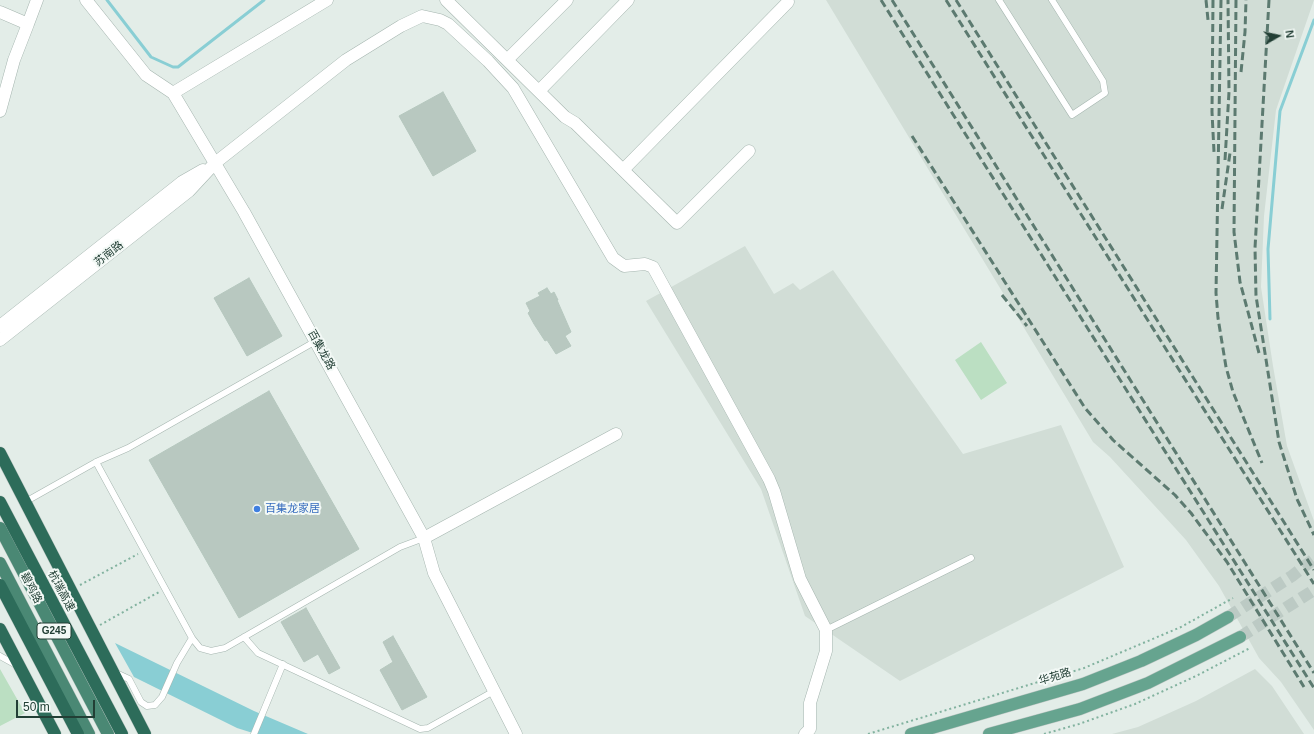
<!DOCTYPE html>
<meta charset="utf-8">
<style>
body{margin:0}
#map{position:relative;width:1314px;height:734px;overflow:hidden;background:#e3ede8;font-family:Arial,sans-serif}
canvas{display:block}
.north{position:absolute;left:1258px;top:16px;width:40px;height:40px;-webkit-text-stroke:3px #f3f9f6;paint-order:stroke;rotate:81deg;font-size:11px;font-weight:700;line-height:16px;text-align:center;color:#223f35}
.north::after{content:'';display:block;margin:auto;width:14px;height:18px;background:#223f35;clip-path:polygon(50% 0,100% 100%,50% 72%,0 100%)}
.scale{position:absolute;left:16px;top:700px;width:79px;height:18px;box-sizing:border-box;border:2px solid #223f35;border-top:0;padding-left:5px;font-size:12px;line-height:14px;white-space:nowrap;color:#223f35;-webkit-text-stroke:3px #f3f9f6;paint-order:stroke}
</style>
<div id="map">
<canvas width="1314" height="734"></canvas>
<div class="north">N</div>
<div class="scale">50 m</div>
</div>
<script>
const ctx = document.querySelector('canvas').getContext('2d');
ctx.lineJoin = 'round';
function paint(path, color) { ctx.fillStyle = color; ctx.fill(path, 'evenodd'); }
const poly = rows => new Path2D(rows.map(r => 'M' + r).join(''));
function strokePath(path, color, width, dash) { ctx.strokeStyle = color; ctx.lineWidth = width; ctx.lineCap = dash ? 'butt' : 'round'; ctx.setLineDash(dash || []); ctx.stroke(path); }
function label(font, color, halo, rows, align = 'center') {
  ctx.font = font + ' Arial,"Noto Sans SC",sans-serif'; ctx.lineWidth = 4; ctx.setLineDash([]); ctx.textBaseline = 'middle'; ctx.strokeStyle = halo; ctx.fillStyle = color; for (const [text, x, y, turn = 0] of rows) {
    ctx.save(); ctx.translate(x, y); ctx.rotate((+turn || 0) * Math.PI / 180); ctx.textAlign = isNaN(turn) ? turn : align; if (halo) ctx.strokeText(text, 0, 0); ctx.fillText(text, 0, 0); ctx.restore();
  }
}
const built = poly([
 [826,0,1314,0,1276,110,1264,216,1261,287,1273,366,1287,446,1314,521,1314,730,1281,682,1259,658,1219,586,1186,540,1110,457,1093,442],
 [745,246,774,294,793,283,800,290,833,270,963,454,1061,425,1124,567,900,681,805,616,761,489,646,301],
 [1255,669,1272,686,1304,734,1112,734,1138,727,1196,701]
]);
const green = poly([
 [981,342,1007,383,981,400,955,360],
 [0,669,25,713,0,726]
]);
const water = poly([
 [115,643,254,711,308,734,256,734,237,728,134,677]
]);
const stream = poly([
 [107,0,151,57,173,67,178,67,264,0],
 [1270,319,1268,249,1280,111,1314,20]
]);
const building = poly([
 [443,92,476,151,433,176,399,116,443,92],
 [249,278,282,336,247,356,214,298,249,278],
 [547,288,551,294,554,292,558,300,557,300,571,332,565,336,571,346,556,354,547,340,545,341,534,324,528,313,530,311,526,303,540,296,538,293,547,288],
 [269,391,359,549,239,618,149,460,269,391],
 [306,608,340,668,329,674,318,654,304,662,281,622,306,608],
 [393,636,427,697,402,710,380,670,393,662,383,642,393,636]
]);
const primaryTunnel = poly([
 [1228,617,1292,576,1314,559],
 [1240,637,1314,590]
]);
const path = poly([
 [80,585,138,554],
 [100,625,159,592],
 [868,734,1084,668,1181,627,1233,598],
 [1044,734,1079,724,1135,704,1196,676,1250,648]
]);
const service = poly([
 [999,0,1072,115,1105,93,1103,81,1052,0],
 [96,462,192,638,200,648,211,651,225,648,400,547,424,538],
 [25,502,96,462,128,448,316,341],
 [826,630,971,558],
 [244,637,258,653,420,729,428,728,494,691],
 [0,656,16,665],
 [116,673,129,679,141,702,147,706,155,705,162,697,177,663,192,638],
 [254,734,283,664]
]);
const minor = poly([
 [446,0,565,117,575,123,677,223,749,151],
 [0,12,28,24,37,0],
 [507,60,567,0],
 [539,91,628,0],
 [173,93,327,0],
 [0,111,14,60,28,24],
 [215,163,346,60,401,26,422,16,440,20,448,24,488,61,513,88,613,258,624,266,645,264,653,267,769,479,774,491,800,579,826,630,826,651,810,703,810,729,805,734],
 [623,170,788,2],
 [424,538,616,434]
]);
const tertiary = poly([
 [86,0,146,75,173,93,244,212,424,538,434,573,516,734],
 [0,326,182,182,203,170],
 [0,340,189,191,215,163]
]);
const primary = poly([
 [911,734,1083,684,1141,661,1196,635,1228,617],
 [989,734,1080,709,1148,683,1240,637]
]);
const trunk = poly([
 [0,528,108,734],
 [0,563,89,734]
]);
const motorway = poly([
 [0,453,145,734],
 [0,502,122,734],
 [0,585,78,734],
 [0,629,55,734]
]);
const rail = poly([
 [881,0,1314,688],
 [892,0,1314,673],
 [946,0,1314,584],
 [956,0,1314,570],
 [1206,0,1208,20],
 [1213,0,1212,112,1214,152],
 [1221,0,1216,293,1218,318,1226,367,1233,392,1262,463],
 [1236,0,1234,232,1240,282,1259,353],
 [1269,0,1255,248,1256,296,1279,442,1297,499,1314,535],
 [1241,72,1245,32,1246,0],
 [912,136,1085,408,1113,440,1175,495,1191,513,1227,562,1304,687],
 [1225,160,1229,92,1228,0],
 [1222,209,1230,153],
 [1002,295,1027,326]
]);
const markers = [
 [257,509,4,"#3f7fe0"]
];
const shields = [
 [54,631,34]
];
const shieldNames = [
 ["G245",54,631]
];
const streetNames = [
 ["苏南路",109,254,-38],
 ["百集龙路",321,350,61],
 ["碧鸡路",31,588,63],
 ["杭瑞高速",61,591,62],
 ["华苑路",1055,677,-17]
];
const shopNames = [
 ["百集龙家居",265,509]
];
paint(built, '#d1ddd6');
paint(green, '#bbdfc2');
paint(water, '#89ced4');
strokePath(stream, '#89ced4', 3);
paint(building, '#b8c8c0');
strokePath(building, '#b5c7be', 1);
strokePath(primaryTunnel, '#bccac4', 12, [12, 6]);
strokePath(service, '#a5b5af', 7);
strokePath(minor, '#a5b5af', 13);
strokePath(tertiary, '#a5b5af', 13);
strokePath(primary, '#c1c9c6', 13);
strokePath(trunk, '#c1c9c6', 13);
strokePath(motorway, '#c1c9c6', 13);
strokePath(path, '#82b29f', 2, [2, 3]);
strokePath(service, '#fff', 6);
strokePath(minor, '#fff', 12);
strokePath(tertiary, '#fff', 12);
strokePath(primary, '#66a48f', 12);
strokePath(trunk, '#4a8874', 12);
strokePath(motorway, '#2d6c5a', 12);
strokePath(rail, '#5c7a70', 3, [8, 4]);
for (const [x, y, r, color] of markers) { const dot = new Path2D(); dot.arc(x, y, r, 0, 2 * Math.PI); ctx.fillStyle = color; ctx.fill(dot); strokePath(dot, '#f3f9f6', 1.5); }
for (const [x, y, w] of shields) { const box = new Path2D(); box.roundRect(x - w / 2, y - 8, w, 16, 3); ctx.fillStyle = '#f3f9f6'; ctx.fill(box); strokePath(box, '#223f35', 1); }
label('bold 10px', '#223f35', null, shieldNames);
label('11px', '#223f35', '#f3f9f6', streetNames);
label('11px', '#366cbe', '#f3f9f6', shopNames, 'left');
</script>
